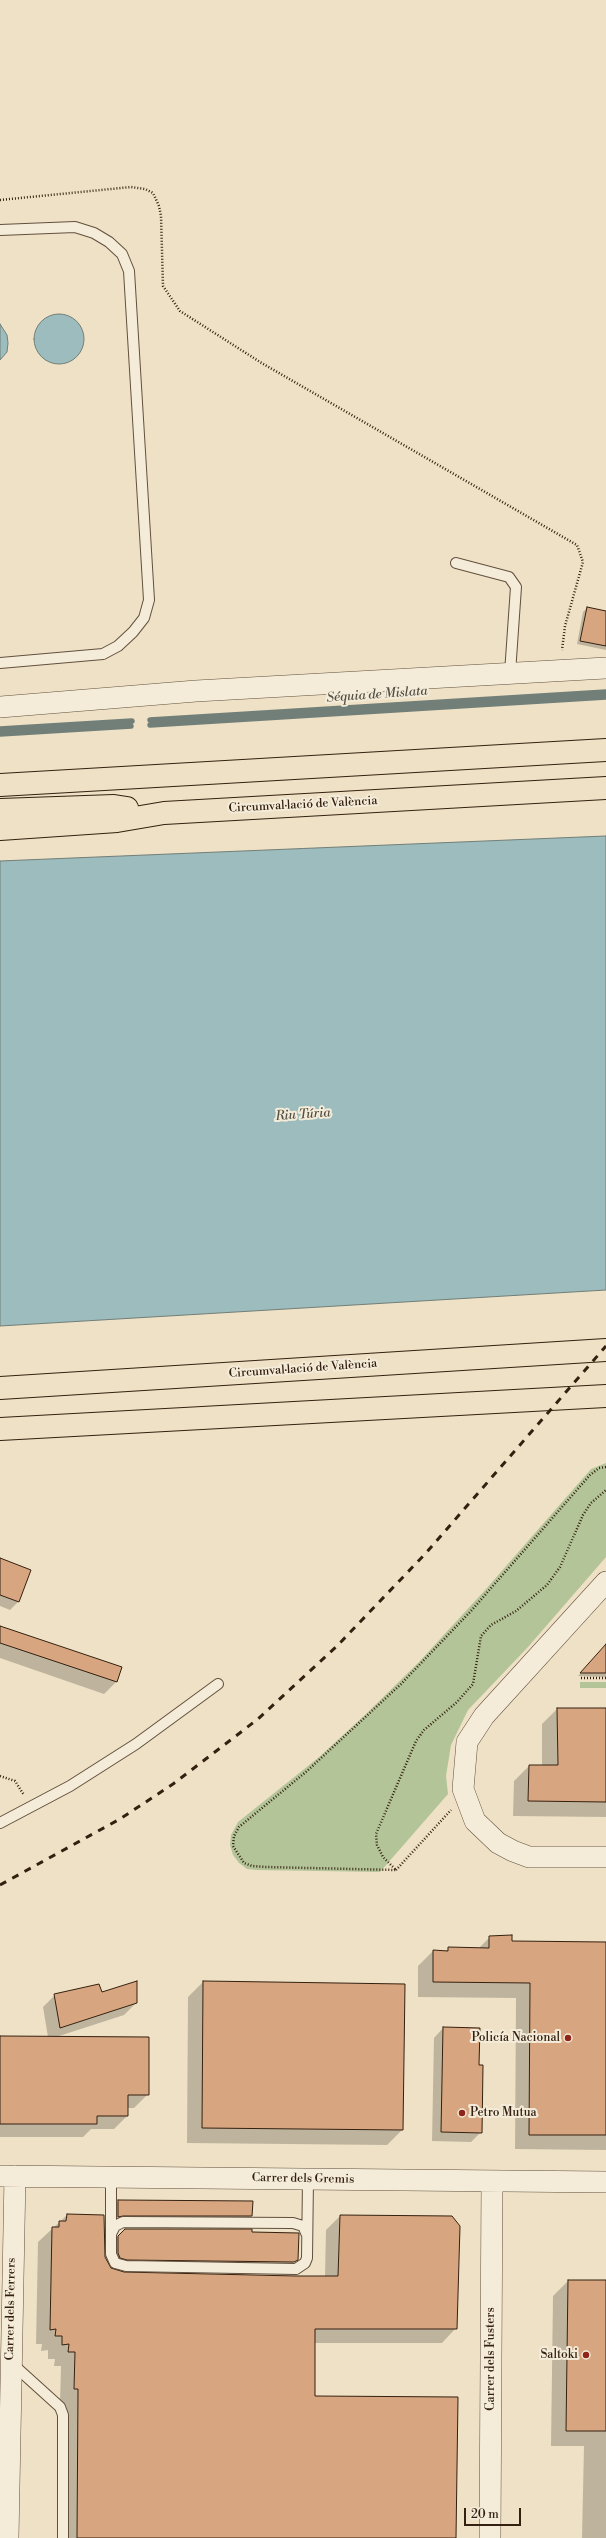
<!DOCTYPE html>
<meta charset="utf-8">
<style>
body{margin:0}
#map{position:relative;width:606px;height:2538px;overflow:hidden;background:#eee1c5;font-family:"Libre Bodoni",serif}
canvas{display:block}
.scale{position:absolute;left:464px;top:2508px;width:57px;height:18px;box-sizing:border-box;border:2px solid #342010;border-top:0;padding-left:5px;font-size:12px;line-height:14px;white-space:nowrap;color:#342010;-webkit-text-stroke:3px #f4ecd9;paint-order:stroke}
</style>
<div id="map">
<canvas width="606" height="2538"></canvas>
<div class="scale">20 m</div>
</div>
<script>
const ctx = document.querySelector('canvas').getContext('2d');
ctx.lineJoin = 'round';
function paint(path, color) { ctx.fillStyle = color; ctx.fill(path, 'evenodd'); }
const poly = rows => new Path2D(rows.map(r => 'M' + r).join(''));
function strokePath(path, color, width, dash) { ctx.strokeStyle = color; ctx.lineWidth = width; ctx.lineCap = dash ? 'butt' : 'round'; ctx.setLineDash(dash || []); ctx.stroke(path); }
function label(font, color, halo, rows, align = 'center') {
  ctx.font = font + ' "Libre Bodoni",serif'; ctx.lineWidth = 4; ctx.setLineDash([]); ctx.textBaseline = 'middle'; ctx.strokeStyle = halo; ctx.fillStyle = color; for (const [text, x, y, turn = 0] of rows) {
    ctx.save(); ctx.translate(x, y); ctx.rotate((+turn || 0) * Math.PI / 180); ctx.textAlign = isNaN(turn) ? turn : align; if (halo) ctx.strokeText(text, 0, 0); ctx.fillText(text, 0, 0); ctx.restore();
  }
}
const green = poly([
 [606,1463,606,1557,528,1647,468,1710,451,1745,446,1776,448,1794,380,1872,257,1870,247,1869,239,1863,233,1855,230,1845,231,1835,238,1822,318,1758,366,1714,419,1662,486,1589,591,1469],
 [580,1682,606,1682,606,1688,580,1688]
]);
const water = poly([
 '34 339a25 25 0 1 1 50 0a25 25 0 1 1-50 0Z',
 [0,324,7,335,8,343,7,352,0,360,0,324],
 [606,836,606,1290,0,1326,0,861,606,836]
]);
const shadow = poly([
 [587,608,606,612,606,650,577,644,583,612],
 [0,1559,30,1570,18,1602,10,1610,0,1606],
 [0,1627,121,1668,116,1682,104,1694,0,1658],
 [606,1645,606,1677,578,1676],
 [557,1709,606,1709,606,1817,513,1816,514,1781,529,1766,542,1766,542,1724],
 [490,1937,511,1942,606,1943,606,2150,515,2149,516,1998,418,1997,418,1966,433,1951,445,1952,449,1948,478,1949],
 [203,1982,402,2130,387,2145,187,2143,188,1997],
 [102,1993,136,2003,124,2015,56,2037,148,2094,134,2108,127,2108,127,2116,114,2129,91,2129,83,2137,0,2137,0,2037,48,2037,43,2007,55,1995],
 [443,2028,481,2132,471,2142,432,2141,434,2038],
 [118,2201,251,2216,248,2220,114,2220,115,2205],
 [67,2215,104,2257,110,2269,124,2273,325,2277,326,2230,340,2216,446,2216,456,2221,459,2226,456,2328,442,2343,314,2343,314,2397,455,2538,63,2538,64,2403,60,2403,61,2366,54,2366,55,2359,48,2359,48,2350,41,2351,42,2344,36,2344,38,2242],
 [125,2230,251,2233,297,2259,289,2266,116,2261,114,2240],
 [568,2281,606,2281,606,2538,582,2538,584,2446,551,2446,553,2296]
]);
const stream = poly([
 [150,720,606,692],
 [150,725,606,697],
 [0,729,132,721],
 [0,734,131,726]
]);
const building = poly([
 [587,607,606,611,606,646,580,641,587,607],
 [0,1558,31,1570,19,1602,0,1595,0,1558],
 [0,1626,122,1667,117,1682,0,1643,0,1626],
 [606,1644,606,1673,580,1673,606,1644],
 [557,1708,606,1708,606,1802,528,1801,529,1765,558,1765,557,1708],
 [512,1935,512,1941,606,1942,606,2135,529,2135,530,1983,433,1982,433,1950,448,1951,448,1947,489,1948,489,1936,512,1935],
 [137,1981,137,2003,60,2028,54,1994,99,1984,102,1992,137,1981],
 [203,1981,405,1984,403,2130,202,2128,203,1981],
 [443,2027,480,2028,479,2065,483,2065,482,2133,441,2132,443,2027],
 [0,2036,149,2037,149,2095,128,2095,128,2116,97,2116,97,2124,0,2124,0,2036],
 [118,2200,253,2201,252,2216,123,2216,118,2217,118,2200],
 [67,2214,104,2215,105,2257,111,2268,124,2272,296,2276,338,2276,340,2215,452,2216,460,2226,457,2329,315,2329,315,2396,458,2397,456,2538,77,2538,78,2389,74,2389,75,2352,68,2352,69,2344,62,2345,62,2336,55,2336,56,2329,50,2330,52,2227,59,2227,59,2221,66,2221,67,2214],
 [125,2229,252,2229,252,2232,299,2233,298,2260,294,2262,127,2260,120,2258,118,2253,118,2236,125,2229],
 [568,2280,606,2280,606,2431,566,2431,568,2280]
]);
const path = poly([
 [0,200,131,187,145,189,153,193,159,206,161,216,163,286,180,311,260,362,577,545,583,562,565,626,562,650],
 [606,1467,599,1468,590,1475,471,1611,401,1684,307,1771,239,1827,234,1836,233,1846,244,1863,252,1866,266,1867,396,1870,383,1857,377,1845,376,1834,416,1741,424,1730,457,1702,473,1684,481,1636,491,1625,516,1611,547,1585,560,1567,583,1515,591,1503,606,1490],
 [581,1678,606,1678],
 [0,1776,15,1781,24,1795],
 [396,1870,451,1810]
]);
const service = poly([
 [0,230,75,227,94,233,109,242,122,254,129,271,149,600,144,618,133,632,118,646,103,654,0,663],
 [456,563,509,577,516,587,510,673],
 [0,1823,70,1786,136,1744,218,1684],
 [111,2177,111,2254,115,2263,126,2266,296,2269,305,2263,307,2258,308,2179],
 [111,2234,115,2226,123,2222,293,2223,303,2226,307,2235],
 [14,2362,18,2369,60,2407,63,2415,63,2538]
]);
const minor = poly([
 [0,707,196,691,606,668],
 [606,1582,484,1716,467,1742,463,1789,475,1821,498,1843,513,1851,529,1857,606,1857],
 [0,2176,606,2182],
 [8,2538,15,2176],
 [490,2538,492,2181]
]);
const trunk = poly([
 [0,785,606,750],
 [0,1429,606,1396]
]);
const motorway = poly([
 [0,810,114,806,127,808],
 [0,829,117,821,164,813,606,788],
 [0,1388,606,1350]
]);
const rail = poly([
 [0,1885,120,1819,173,1784,258,1719,337,1646,426,1553,606,1346]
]);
const markers = [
 [568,2038,4,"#8f2418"],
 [462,2113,4,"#8f2418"],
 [586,2355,4,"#8f2418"]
];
const streetNames = [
 ["Circumval·lació de València",303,805,-3],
 ["Circumval·lació de València",303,1369,-4],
 ["Carrer dels Gremis",303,2179,1],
 ["Carrer dels Ferrers",11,2309,-89],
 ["Carrer dels Fusters",491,2359,-90]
];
const poiNames = [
 ["Policía Nacional",560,2038],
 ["Petro Mutua",470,2113,"left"],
 ["Saltoki",578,2355]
];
const waterNames = [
 ["Séquia de Mislata",377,695,-4],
 ["Riu Túria",303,1115,-4]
];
paint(green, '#b3c499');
paint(water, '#9cbcbd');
strokePath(water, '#727e78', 1);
paint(shadow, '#0003');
strokePath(stream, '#727e78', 5.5);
paint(building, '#d7a680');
strokePath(building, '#342010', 1);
strokePath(service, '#62503d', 12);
strokePath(minor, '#62503d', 22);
strokePath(trunk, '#342010', 24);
strokePath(motorway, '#342010', 24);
strokePath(path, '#342010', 2.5, [1, 2]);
strokePath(service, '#f4ecd9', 10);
strokePath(minor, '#f4ecd9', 21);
strokePath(trunk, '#eee1c5', 22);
strokePath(motorway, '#eee1c5', 22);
strokePath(rail, '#342010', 3, [7, 7]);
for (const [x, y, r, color] of markers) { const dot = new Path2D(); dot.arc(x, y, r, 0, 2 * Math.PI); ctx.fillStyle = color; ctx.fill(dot); strokePath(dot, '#f4ecd9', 1.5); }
label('12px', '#342010', '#f4ecd9', streetNames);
label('12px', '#342010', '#f4ecd9', poiNames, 'right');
label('italic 13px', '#534f44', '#f4ecd9', waterNames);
</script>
